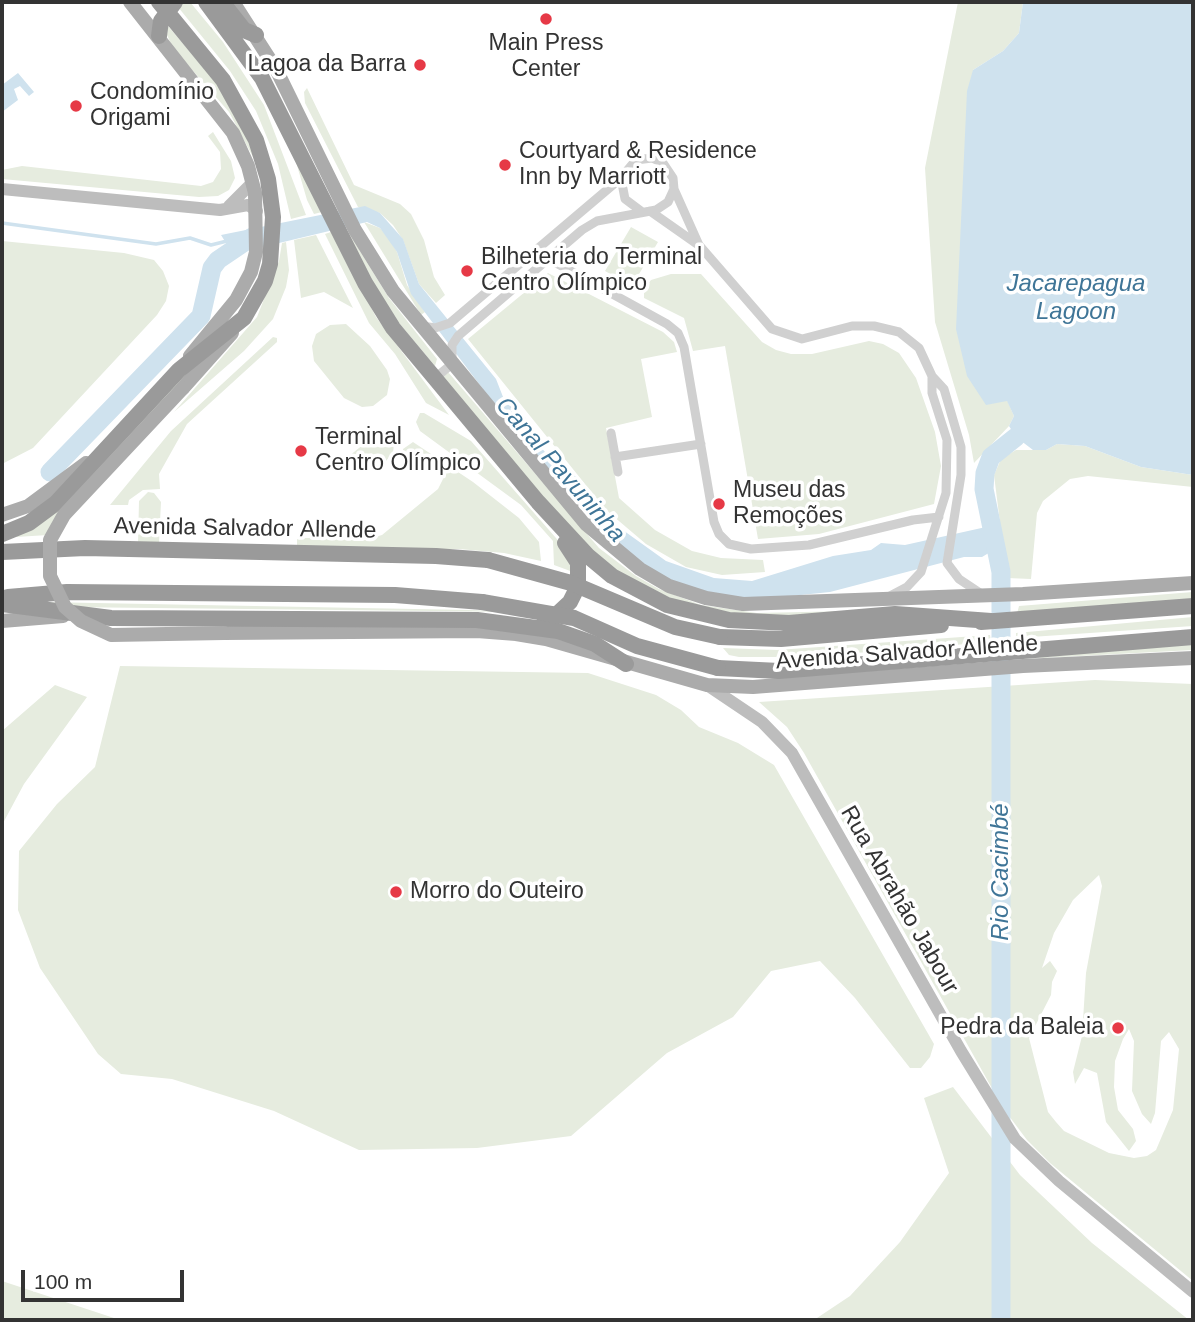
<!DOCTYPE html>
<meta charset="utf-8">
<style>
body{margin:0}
#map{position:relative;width:1195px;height:1322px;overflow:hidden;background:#fff;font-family:Helvetica,sans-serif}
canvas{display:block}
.frame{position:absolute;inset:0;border:4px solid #333;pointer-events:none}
.scale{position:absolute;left:21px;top:1270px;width:163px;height:32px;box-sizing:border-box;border:4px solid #333;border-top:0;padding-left:9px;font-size:21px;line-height:24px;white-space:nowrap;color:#333;-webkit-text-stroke:5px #fff;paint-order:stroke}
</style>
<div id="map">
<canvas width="1195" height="1322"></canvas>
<div class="frame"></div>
<div class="scale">100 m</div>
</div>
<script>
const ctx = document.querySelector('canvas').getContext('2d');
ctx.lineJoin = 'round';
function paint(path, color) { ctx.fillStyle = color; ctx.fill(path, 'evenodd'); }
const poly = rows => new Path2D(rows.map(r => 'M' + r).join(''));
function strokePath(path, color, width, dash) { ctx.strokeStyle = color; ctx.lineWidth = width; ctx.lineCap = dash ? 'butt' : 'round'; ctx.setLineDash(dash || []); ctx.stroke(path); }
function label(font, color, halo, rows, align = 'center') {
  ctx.font = font + ' Helvetica,sans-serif'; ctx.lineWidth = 7; ctx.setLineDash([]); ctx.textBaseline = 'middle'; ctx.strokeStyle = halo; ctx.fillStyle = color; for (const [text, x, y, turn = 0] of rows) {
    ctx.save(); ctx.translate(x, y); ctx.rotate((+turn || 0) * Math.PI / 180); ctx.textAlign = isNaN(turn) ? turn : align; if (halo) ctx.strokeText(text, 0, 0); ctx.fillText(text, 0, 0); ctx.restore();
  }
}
const green = poly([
 [185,2,190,2,223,42,264,105,306,215,291,219,278,164,256,111,230,71,178,7],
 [958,2,1023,2,1019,33,1003,51,973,70,1007,400,1014,416,1009,426,974,463,969,435,935,322,925,168],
 [168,26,230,99,262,174,229,112,173,48,167,35],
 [307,88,354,185,400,204,411,214,424,240,434,277,445,295,436,303,419,284,403,240,393,225,380,213,358,207,305,103,304,92],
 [213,132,231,161,235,178,229,190,218,196,199,197,2,179,2,170,22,166,201,186,213,182,221,169,220,152,208,136],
 [296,162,322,212,314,214,307,200],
 [364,222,380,228,390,240,397,252,407,285,425,312,421,315],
 [631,227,658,242,632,286,605,271],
 [347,230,389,298,437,359,435,366,398,322,373,283],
 [331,232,376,317,449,415,426,403,395,354,369,323,325,234],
 [316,235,353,308,324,292,301,298,294,240],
 [2,241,124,253,154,260,163,271,169,286,166,301,157,315,33,448,2,464],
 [286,242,289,270,286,287,273,319,244,351,174,412,257,317,279,261,282,243],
 [548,273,663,332,674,342,677,352,641,359,652,417,606,428,619,498,655,530,692,551,721,558,763,560,765,572,722,575,686,567,646,544,606,510,468,339],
 [671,274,701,274,762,342,776,350,791,354,812,354,869,341,883,344,899,353,916,378,935,432,941,466,934,504,819,534,758,539,725,346,693,351,684,318,644,298,644,289,651,280],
 [346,324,370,346,387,370,390,379,387,395,373,406,362,407,344,398,314,361,312,346,316,334,330,325],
 [273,337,277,338,277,342,187,424,159,474,160,489,143,490,129,500,128,505,110,505,171,431],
 [212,347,48,535,16,537,146,415],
 [448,372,599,548,636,576,659,589,701,605,757,613,943,609,756,617,677,603,609,567,574,534,443,377],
 [420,413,424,413,471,441,563,546,573,572,554,565,553,541,521,505,420,431,416,422],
 [395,438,393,452,386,461,344,460,369,440],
 [413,442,473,482,519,518,539,542,541,561,504,553,459,549,297,550,297,538,372,538,382,535,438,489,443,479,440,471,402,466,403,449],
 [1057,444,1085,446,1141,467,1193,475,1193,487,1088,476,1070,479,1043,501,1037,513,1031,579,1007,578,994,475,1001,459,1016,450,1046,450],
 [148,492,154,493,161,502,159,543,138,543,139,501],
 [1193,592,1193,600,1017,614,1019,606],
 [42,602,468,610,524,612,61,607],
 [1193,617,1193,626,1016,638,1016,633],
 [990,635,991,642,807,657,739,657,729,655,723,648,777,650],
 [1193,643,1193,650,1023,659],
 [120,666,588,673,656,695,681,710,699,727,738,743,774,765,934,1044,930,1057,921,1068,910,1068,855,998,820,961,771,971,733,1017,667,1053,571,1136,477,1148,359,1150,274,1111,172,1079,121,1074,98,1054,40,968,18,910,19,851,57,804,95,767],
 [1095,680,1193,684,1193,1281,1050,1163,1027,1140,1003,1108,804,753,787,727,759,702],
 [1099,875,1102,886,1086,973,1082,1036,1073,1072,1075,1084,1084,1068,1097,1073,1106,1122,1129,1151,1136,1141,1133,1129,1118,1110,1114,1087,1115,1061,1123,1039,1129,1029,1134,1041,1132,1091,1142,1114,1151,1124,1155,1113,1161,1041,1169,1032,1179,1049,1173,1110,1156,1150,1147,1156,1134,1158,1109,1153,1064,1131,1056,1122,1048,1112,1029,1038,1051,995,1052,982,1057,971,1050,961,1042,968,1054,933,1073,900],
 [55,685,87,697,24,784,2,825,2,731],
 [953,1087,1020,1175,1092,1243,1189,1320,814,1320,850,1296,900,1242,949,1173,924,1098],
 [2,1281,8,1283,120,1320,2,1320]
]);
const water = poly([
 [1023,2,1193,2,1193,475,1141,467,1085,446,1057,444,1046,450,1033,450,1016,437,1009,426,1014,416,1007,401,986,405,967,376,956,329,967,91,973,70,1003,51,1019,33],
 [18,73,34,92,29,96,20,86,14,89,18,100,2,112,2,85],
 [365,206,380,213,403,239,419,284,496,379,505,402,525,417,533,438,551,459,564,463,620,528,666,561,714,578,752,581,833,556,871,550,881,543,905,545,986,527,992,551,982,557,964,557,830,592,742,601,691,593,609,543,532,454,411,294,397,252,380,228,367,222,233,254,221,235]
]);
const stream = poly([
 [2,223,156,244,190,238,211,245,227,241]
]);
const river = poly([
 [50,472,201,316,212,268,218,260,252,237],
 [1001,1320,1001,572,984,489,985,473,991,457,1016,437]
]);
const street = poly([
 [674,189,699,245,772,329,802,339,852,326,874,326,899,332,919,348,932,376,944,389,961,447,961,475,947,563,959,579,980,593],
 [650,211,697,244],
 [549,259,667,324,678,333,684,347,714,522,719,534,729,544,751,549,809,545,913,520,939,517],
 [422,326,435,328,450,323,621,178],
 [435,378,452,364,452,345,458,336,582,230,597,221,656,210,668,202,674,189,673,178,663,163,652,158,636,160,621,178,625,199,641,211],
 [611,433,618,472],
 [615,457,701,444],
 [890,596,907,587,921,572,946,493,947,440,932,393,932,376]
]);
const secondary = poly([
 [2,189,220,210,248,205,257,211],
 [229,206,253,182],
 [707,685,762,722,792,753,961,1051,1015,1139,1059,1181,1193,1292]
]);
const primary = poly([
 [130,2,233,133,248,166,255,193,256,252,251,272,236,300,190,356],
 [233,2,276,69,355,230,393,291,586,524,640,569,669,586,706,598,743,604,1023,594,1193,583],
 [183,388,232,333],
 [2,515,28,506,86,463],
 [2,621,63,616],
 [224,633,477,631,516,634,546,639,707,685,753,687,1023,666,1193,658]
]);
const highway = poly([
 [206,2,262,78,365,283,393,328,538,502,588,556,612,576,667,605,729,620,789,623,895,614,991,621],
 [222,2,244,30,256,35],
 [159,36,161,21,175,2],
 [2,534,29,523,56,503,179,370,244,318,265,281,270,264,273,217,268,179,256,140,223,80,159,2],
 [2,552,85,548,436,556,488,560],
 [8,597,67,592,395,595,482,602],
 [2,604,111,618,477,620,558,631,595,644,626,664],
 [545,619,556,615,570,602,578,586,578,563,565,543],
 [981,622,1193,606],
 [720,637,781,639,941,625],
 [718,668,779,671,1193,637]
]);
const primaryBridge = poly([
 [183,388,64,515,50,540,50,576,65,607,81,621,111,635,224,633]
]);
const highwayBridge = poly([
 [488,560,571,583,675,627,720,637],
 [482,602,574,618,637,646,718,668]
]);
const markers = [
 [546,19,7,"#e63946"],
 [420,65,7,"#e63946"],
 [76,106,7,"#e63946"],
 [505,165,7,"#e63946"],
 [467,271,7,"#e63946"],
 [301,451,7,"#e63946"],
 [719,504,7,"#e63946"],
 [396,892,7,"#e63946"],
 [1118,1028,7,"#e63946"]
];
const poiNames = [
 ["Main Press",546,44,"center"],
 ["Center",546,70,"center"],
 ["Lagoa da Barra",406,65,"right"],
 ["Condomínio",90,93],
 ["Origami",90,119],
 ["Courtyard & Residence",519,152],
 ["Inn by Marriott",519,178],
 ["Bilheteria do Terminal",481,258],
 ["Centro Olímpico",481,284],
 ["Terminal",315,438],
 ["Centro Olímpico",315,464],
 ["Museu das",733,491],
 ["Remoções",733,517],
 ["Morro do Outeiro",410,892],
 ["Pedra da Baleia",1104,1028,"right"]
];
const streetNames = [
 ["Avenida Salvador Allende",245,529,1],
 ["Avenida Salvador Allende",907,653,-4],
 ["Rua Abrahão Jabour",899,900,60]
];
const waterNames = [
 ["Jacarepagua",1076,284],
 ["Lagoon",1076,312],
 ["Canal Pavuninha",560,470,49],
 ["Rio Cacimbé",1001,872,-90]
];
paint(green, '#e6ecdf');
paint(water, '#cfe2ee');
strokePath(stream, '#cfe2ee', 3.5);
strokePath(river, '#cfe2ee', 19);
strokePath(street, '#d0d0d0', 9);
strokePath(secondary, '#bdbdbd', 12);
strokePath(primary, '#ababab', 14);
strokePath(highway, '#9a9a9a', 16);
strokePath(primaryBridge, '#ababab', 14);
strokePath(highwayBridge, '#9a9a9a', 16);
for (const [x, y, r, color] of markers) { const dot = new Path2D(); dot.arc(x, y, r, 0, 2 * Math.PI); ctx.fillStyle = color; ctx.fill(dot); strokePath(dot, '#fff', 2.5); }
label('23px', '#333', '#fff', poiNames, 'left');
label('23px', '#333', '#fff', streetNames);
label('italic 24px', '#3f7597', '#fff', waterNames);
</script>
